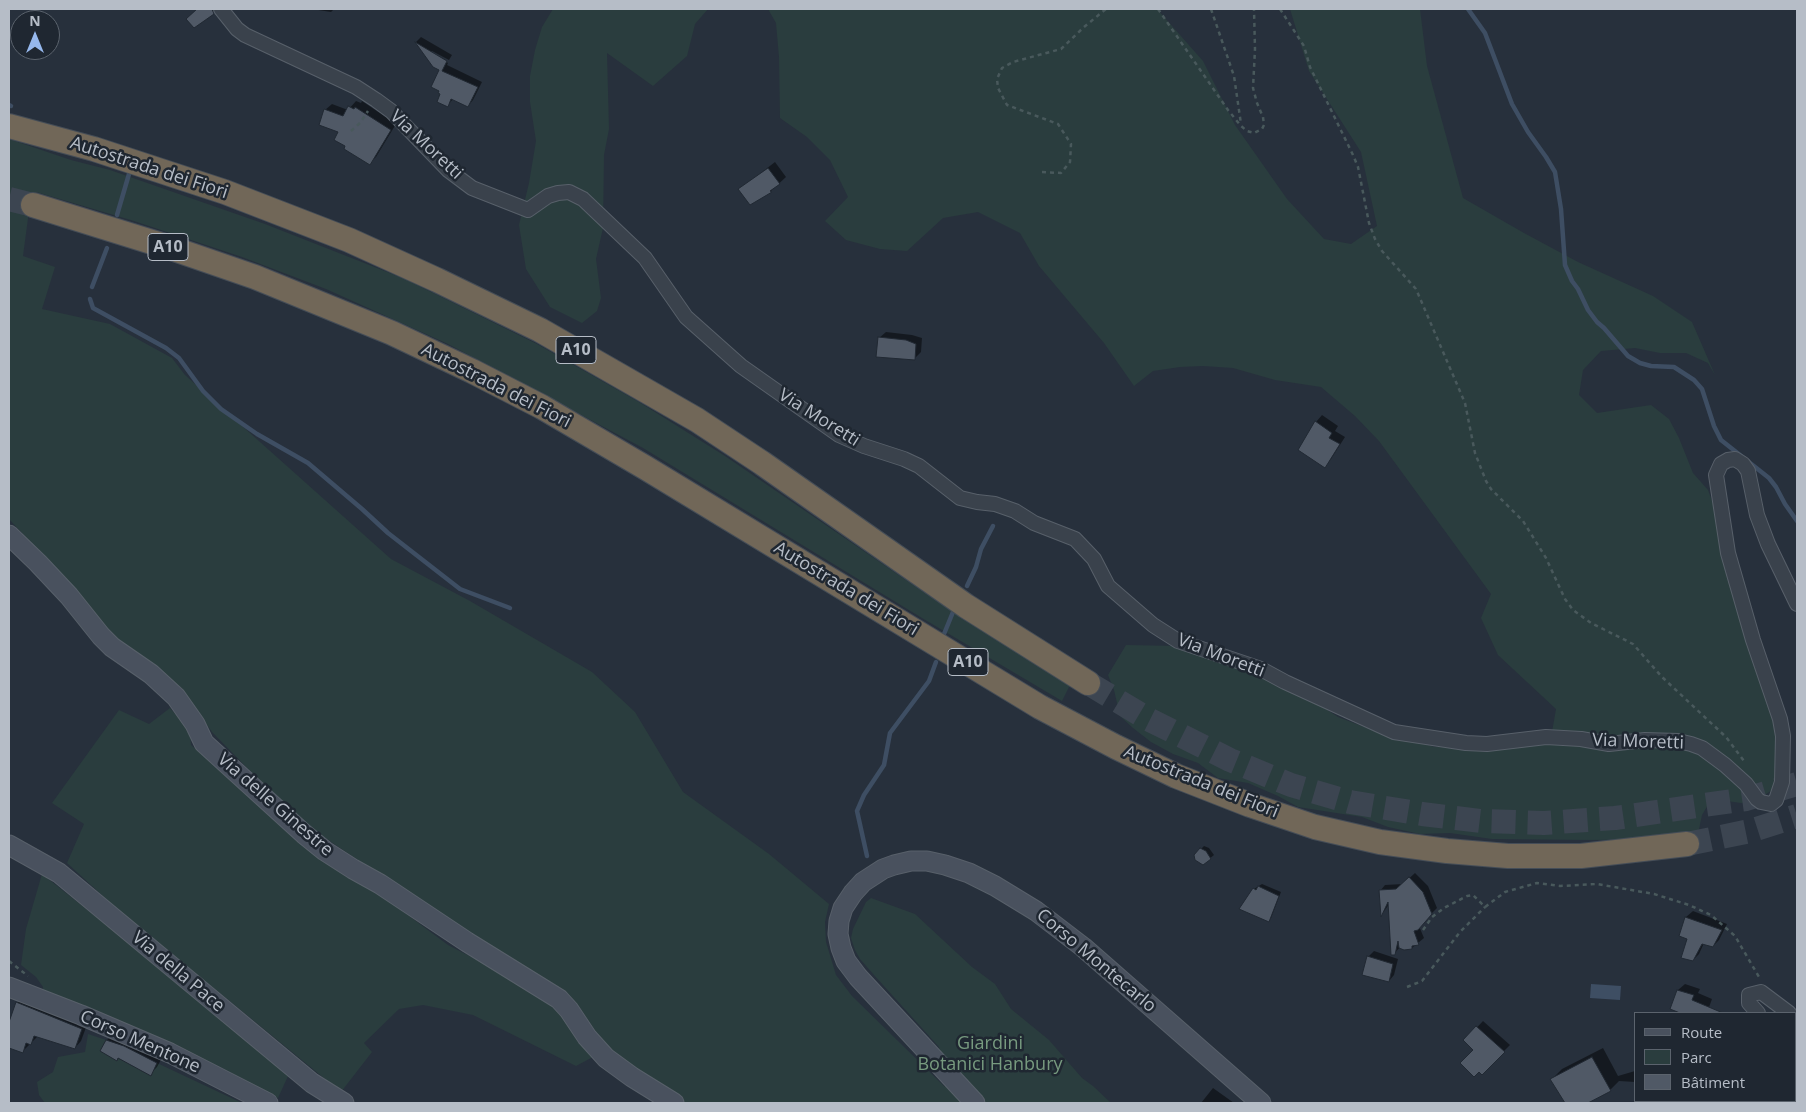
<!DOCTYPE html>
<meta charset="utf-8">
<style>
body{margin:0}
#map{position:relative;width:1806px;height:1112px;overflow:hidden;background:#27303c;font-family:"Open Sans",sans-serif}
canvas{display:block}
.frame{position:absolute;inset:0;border:10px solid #b6bdc7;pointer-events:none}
.legend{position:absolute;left:1634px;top:1012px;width:162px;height:90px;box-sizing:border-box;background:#1f2731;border:1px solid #5b636d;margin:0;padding:6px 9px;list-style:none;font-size:15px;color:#b6bdc7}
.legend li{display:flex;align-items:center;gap:10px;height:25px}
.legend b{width:25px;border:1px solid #5b636d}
.north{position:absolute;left:10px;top:10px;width:50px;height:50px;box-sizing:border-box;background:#1f2731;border:1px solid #5b636d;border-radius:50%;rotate:0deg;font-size:14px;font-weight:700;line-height:20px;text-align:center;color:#b6bdc7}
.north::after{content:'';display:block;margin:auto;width:18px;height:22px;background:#96b8ed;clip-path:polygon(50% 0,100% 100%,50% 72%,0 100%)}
</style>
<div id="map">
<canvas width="1806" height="1112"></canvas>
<div class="frame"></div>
<ul class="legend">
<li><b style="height:6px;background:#49515e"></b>Route</li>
<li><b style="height:14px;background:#2a3d3e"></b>Parc</li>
<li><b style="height:14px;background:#505966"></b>Bâtiment</li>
</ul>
<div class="north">N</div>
</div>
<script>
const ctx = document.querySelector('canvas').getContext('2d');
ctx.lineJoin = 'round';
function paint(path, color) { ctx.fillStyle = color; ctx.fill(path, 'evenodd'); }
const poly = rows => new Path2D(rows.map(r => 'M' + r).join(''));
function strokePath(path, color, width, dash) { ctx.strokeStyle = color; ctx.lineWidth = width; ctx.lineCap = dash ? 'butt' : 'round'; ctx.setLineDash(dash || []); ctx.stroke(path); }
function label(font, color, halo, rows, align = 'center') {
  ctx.font = font + ' "Open Sans",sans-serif'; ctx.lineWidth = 5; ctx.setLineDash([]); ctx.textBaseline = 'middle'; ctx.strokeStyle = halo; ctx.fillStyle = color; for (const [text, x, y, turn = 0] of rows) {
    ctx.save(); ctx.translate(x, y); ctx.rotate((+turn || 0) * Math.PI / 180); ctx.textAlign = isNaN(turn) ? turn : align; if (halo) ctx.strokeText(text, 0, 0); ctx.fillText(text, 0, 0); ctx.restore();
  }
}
const green = poly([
 [553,9,708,9,695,24,687,56,653,86,607,53,609,129,604,155,603,228,596,259,601,298,597,311,582,323,550,307,526,269,519,225,529,183,536,141,530,102,530,76,535,50,542,27],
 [768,9,1157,9,1203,61,1235,125,1287,199,1324,239,1351,244,1377,226,1361,152,1309,71,1290,9,1420,9,1427,66,1463,198,1524,233,1578,262,1653,296,1692,322,1715,375,1708,363,1686,353,1660,353,1635,348,1601,351,1583,370,1579,395,1597,413,1651,405,1669,419,1679,438,1693,473,1708,490,1718,517,1778,730,1780,756,1773,789,1757,801,1741,803,1727,801,1709,803,1702,815,1698,834,1676,839,1591,840,1492,839,1450,833,1420,834,1388,827,1362,817,1298,807,1278,796,1248,783,1218,778,1198,763,1173,754,1151,742,1133,728,1120,716,1114,690,1108,675,1126,645,1179,646,1242,670,1274,680,1303,694,1338,717,1380,733,1435,747,1527,745,1552,732,1556,709,1498,655,1481,618,1491,594,1379,441,1355,416,1321,387,1275,380,1233,368,1203,366,1180,367,1153,371,1134,386,1104,343,1039,266,1020,233,978,212,943,218,907,251,880,249,846,240,825,221,848,197,830,160,807,137,780,118,779,57,776,23],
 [9,139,71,160,110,170,265,224,405,279,537,344,639,402,725,456,966,621,1070,685,1062,701,922,618,643,448,448,344,326,289,242,257,134,221,36,192,29,211,23,256,55,267,42,309,110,324,172,358,185,375,391,559,470,601,592,672,635,712,683,792,769,854,829,904,825,922,826,942,836,975,852,996,945,1087,939,1047,874,975,860,959,855,950,851,938,853,929,866,902,871,898,915,914,972,967,995,984,1011,1009,1049,1040,1082,1078,1093,1086,1111,1103,684,1103,641,1077,470,936,315,831,257,778,212,732,185,694,153,665,107,632,61,575,9,519],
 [170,708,190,731,191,745,297,837,381,895,448,945,520,982,563,1015,578,1042,593,1057,576,1066,473,1015,423,1005,399,1009,364,1043,372,1052,341,1092,221,994,141,931,67,863,84,824,52,803,119,710,149,724],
 [42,874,151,960,288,1076,278,1098,224,1069,104,1016,43,993,43,987,36,977,21,965,26,929],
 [88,1034,124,1046,118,1058,150,1075,157,1063,242,1103,45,1103,39,1095,37,1082,53,1072,58,1057,85,1052]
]);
const water = poly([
 [1591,984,1621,986,1620,1000,1590,998]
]);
const shadow = poly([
 [312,9,334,9,331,12],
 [421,37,452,55,449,60,432,51,432,53,448,63,447,65,482,82,473,100,468,106,453,99,447,106,442,94,441,69,434,66,416,42],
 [356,101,361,103,362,101,396,124,376,157,369,163,347,146,340,131,325,110,332,104,348,110],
 [775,162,786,177,771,191,740,189],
 [886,332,912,335,922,338,921,352,914,359,879,338],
 [1322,415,1338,426,1335,431,1345,437,1331,459,1325,466,1316,422],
 [1204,846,1209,848,1214,855,1203,864,1201,849],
 [1415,873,1428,886,1437,908,1419,926,1424,938,1412,948,1400,947,1394,954,1390,903,1382,914,1380,891,1385,885,1403,884],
 [1262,884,1281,892,1271,918,1268,921,1254,889],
 [1693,911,1727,924,1719,940,1713,946,1704,943,1699,954,1693,960,1686,917],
 [1374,951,1398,959,1394,975,1389,981,1368,957],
 [1685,984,1700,989,1698,993,1712,999,1707,1013,1684,1013,1671,1009,1678,990],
 [24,996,88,1022,81,1041,75,1048,38,1036,22,1052,9,1043,9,1026,17,1003],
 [1483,1021,1510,1045,1482,1073,1475,1050,1465,1040],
 [113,1034,163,1056,157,1067,150,1074,107,1040],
 [1603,1048,1618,1076,1635,1071,1635,1082,1619,1081,1610,1090,1585,1103,1566,1103,1552,1079,1562,1069],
 [1213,1088,1234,1103,1201,1103]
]);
const stream = poly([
 [1468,9,1485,33,1512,104,1528,132,1546,157,1555,172,1561,209,1565,265,1572,281,1578,289,1588,310,1597,322,1604,328,1628,356,1640,363,1651,366,1674,367,1694,380,1702,389,1714,426,1721,440,1769,478,1776,487,1785,504,1797,521],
 [9,105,11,106],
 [117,215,129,174],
 [92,287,107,248],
 [90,299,93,308,166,348,179,358,203,391,221,409,257,434,308,463,362,509,388,533,460,589,510,608],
 [967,586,976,567,981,549,993,526],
 [944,634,953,612],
 [867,856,857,811,864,795,884,765,890,733,929,681,936,662]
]);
const building = poly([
 [197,9,212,9,214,14,194,28,186,19,197,9],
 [415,42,447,61,442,71,478,87,468,107,451,99,448,107,437,102,440,94,438,93,439,91,431,87,439,70,433,67,415,42],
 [348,106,354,109,355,107,391,130,370,165,344,149,345,146,334,140,338,132,319,125,324,109,343,116,348,106],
 [768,168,780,184,770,191,772,192,750,205,738,189,768,168],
 [878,337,906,340,916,344,915,360,876,357,878,337],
 [1315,421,1332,433,1329,438,1340,444,1325,468,1298,450,1315,421],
 [1200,848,1206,851,1211,859,1203,865,1195,860,1194,855,1200,848],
 [1409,877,1423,892,1432,914,1418,930,1414,931,1419,945,1412,946,1412,949,1404,950,1399,948,1398,941,1395,955,1391,955,1388,902,1381,917,1379,890,1396,889,1409,877],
 [1258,886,1279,896,1269,922,1239,909,1253,888,1256,890,1258,886],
 [1685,917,1722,930,1713,947,1702,944,1693,961,1681,958,1687,939,1679,936,1685,917],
 [1367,956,1393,964,1389,982,1362,975,1367,956],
 [1677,990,1694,995,1692,1000,1723,1013,1680,1013,1670,1009,1677,990],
 [16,1002,82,1029,75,1049,34,1036,31,1045,26,1043,23,1053,9,1048,9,1022,16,1002],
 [1476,1026,1505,1052,1482,1075,1479,1072,1474,1077,1460,1063,1473,1050,1463,1040,1476,1026],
 [106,1040,124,1046,157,1063,151,1076,118,1058,117,1061,100,1051,106,1040],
 [1592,1057,1611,1091,1588,1103,1565,1103,1550,1079,1592,1057]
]);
const highwayTunnel = poly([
 [9,199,33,205],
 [1088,683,1148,719,1230,760,1291,785,1350,802,1422,814,1481,821,1544,823,1615,818,1746,799,1797,784],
 [1687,844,1750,831,1797,816]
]);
const path = poly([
 [1158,9,1228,110,1241,126,1247,131,1254,133,1262,129,1264,125,1263,117,1257,103,1253,88,1255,49,1254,9],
 [1211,9,1234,76,1241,124],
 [1280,9,1304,46,1310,67,1353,155,1358,167,1369,223,1375,239,1382,251,1416,289,1465,403,1475,453,1486,481,1491,489,1523,521,1546,558,1565,599,1573,610,1591,623,1633,644,1662,677,1726,737,1744,761],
 [351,131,360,123,368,111],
 [1042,172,1061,173,1070,162,1071,144,1058,124,1007,105,998,88,997,79,1002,68,1013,62,1061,49,1084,27,1106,9],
 [1423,930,1432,917,1444,908,1467,896,1473,895,1485,907,1505,892,1537,883,1560,886,1597,884,1654,894,1689,905,1711,915,1735,936,1759,977],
 [9,961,28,976],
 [1407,987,1422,981,1460,932,1485,907]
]);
const street = poly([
 [221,9,237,29,245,35,356,87,376,100,391,111,448,170,472,188,528,210,548,196,558,193,569,192,583,199,645,258,686,317,741,366,839,435,864,446,904,459,919,466,960,498,977,502,995,504,1015,511,1034,523,1075,539,1094,559,1108,586,1153,625,1178,641,1261,669,1285,682,1394,732,1466,743,1487,744,1546,737,1581,739,1609,744,1645,740,1678,741,1691,744,1702,748,1725,765,1746,784,1757,799,1761,802,1771,804,1776,800,1782,782,1783,736,1780,719,1753,640,1728,553,1716,475,1721,464,1728,460,1735,459,1743,464,1748,471,1757,515,1768,544,1797,604],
 [1758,1013,1749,1003,1749,995,1761,992,1789,1013],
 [1776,1101,1776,1103]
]);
const secondary = poly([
 [9,535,38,563,69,596,101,636,112,647,151,674,176,697,195,724,204,743,304,834,325,851,353,869,380,884,467,942,559,999,569,1010,587,1037,606,1058,632,1077,674,1103],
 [9,845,59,873,312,1083,344,1103],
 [9,987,81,1015,170,1053,268,1103],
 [975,1103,858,977,846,961,841,948,838,934,839,921,843,908,853,893,863,882,883,869,894,865,911,861,927,861,945,865,969,873,995,886,1036,911,1083,947,1261,1103]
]);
const highway = poly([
 [9,126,94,149,225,192,349,240,437,280,540,330,697,420,762,463,966,606,1088,683],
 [33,205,171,248,255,277,392,333,472,371,542,407,646,468,1040,707,1116,747,1176,776,1250,805,1315,827,1380,842,1447,851,1508,856,1581,856,1687,844]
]);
const shields = [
 [168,247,40],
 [576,350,40],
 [968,662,40]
];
const shieldNames = [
 ["A10",168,247],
 ["A10",576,350],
 ["A10",968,662]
];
const streetNames = [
 ["Via Moretti",426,145,43],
 ["Autostrada dei Fiori",149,168,18],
 ["Autostrada dei Fiori",496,386,27],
 ["Via Moretti",819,418,32],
 ["Autostrada dei Fiori",846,589,31],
 ["Via Moretti",1221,656,21],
 ["Via Moretti",1638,742,2],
 ["Autostrada dei Fiori",1201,782,22],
 ["Via delle Ginestre",275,805,41],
 ["Corso Montecarlo",1096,961,40],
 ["Via della Pace",178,972,40],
 ["Corso Mentone",140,1042,24]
];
const parkNames = [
 ["Giardini",990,1044],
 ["Botanici Hanbury",990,1065]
];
paint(green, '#2a3d3e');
paint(water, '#3e4e63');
paint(shadow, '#0007');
strokePath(stream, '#3e4e63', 4.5);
paint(building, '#505966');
strokePath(building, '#212933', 1);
strokePath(highwayTunnel, '#3c4551', 24, [24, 12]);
strokePath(street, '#58606a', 16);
strokePath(secondary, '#58606a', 21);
strokePath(highway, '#454d57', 26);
strokePath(path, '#49595c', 2.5, [4, 4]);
strokePath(street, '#3a424c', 14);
strokePath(secondary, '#49515e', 19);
strokePath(highway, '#716758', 24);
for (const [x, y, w] of shields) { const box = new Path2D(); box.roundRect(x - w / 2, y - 13.5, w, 27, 4); ctx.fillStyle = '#1f2731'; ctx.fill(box); strokePath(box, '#b6bdc7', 1); }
label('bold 16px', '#b6bdc7', null, shieldNames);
label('18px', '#b6bdc7', '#1f2731', streetNames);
label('18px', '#779a7f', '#1f2731', parkNames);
</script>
